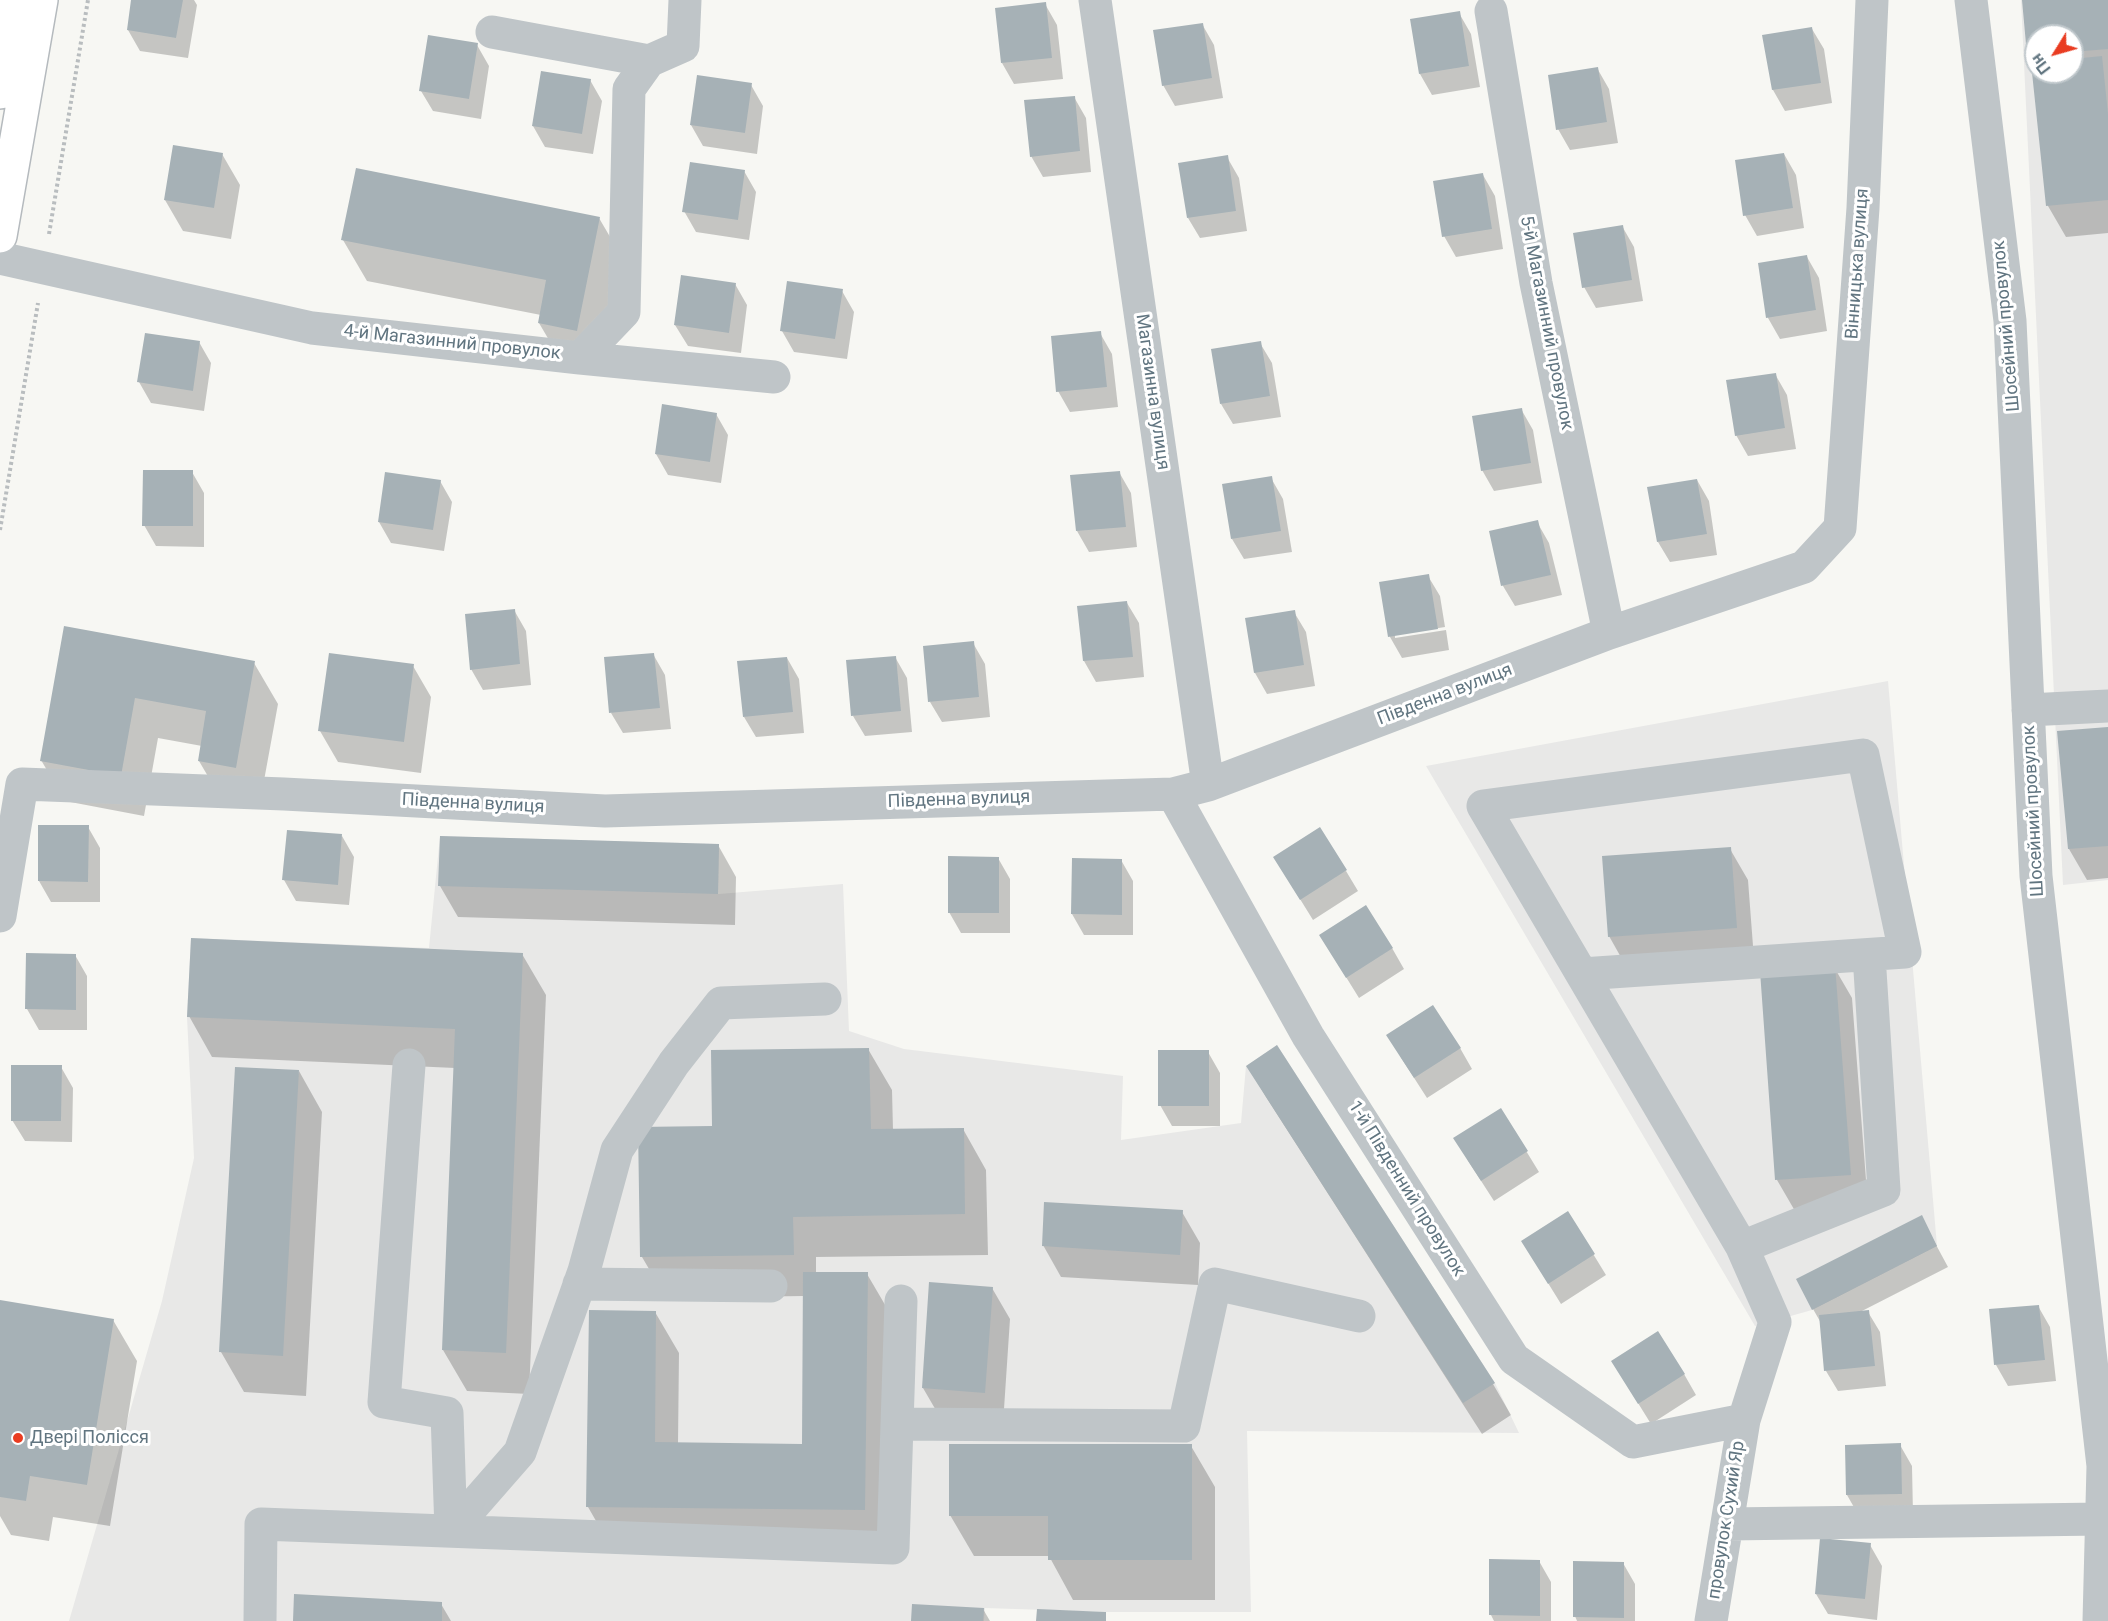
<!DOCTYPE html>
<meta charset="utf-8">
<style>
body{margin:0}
#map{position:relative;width:2108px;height:1621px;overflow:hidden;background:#f7f7f3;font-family:Roboto,sans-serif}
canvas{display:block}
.north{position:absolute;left:2024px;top:24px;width:60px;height:60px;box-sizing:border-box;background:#fff;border:2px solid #c0c8cc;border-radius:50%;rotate:233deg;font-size:16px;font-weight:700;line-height:24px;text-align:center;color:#617580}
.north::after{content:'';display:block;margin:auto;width:21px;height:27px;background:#e93c21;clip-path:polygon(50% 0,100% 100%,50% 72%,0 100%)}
</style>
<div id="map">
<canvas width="2108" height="1621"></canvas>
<div class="north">Пн</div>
</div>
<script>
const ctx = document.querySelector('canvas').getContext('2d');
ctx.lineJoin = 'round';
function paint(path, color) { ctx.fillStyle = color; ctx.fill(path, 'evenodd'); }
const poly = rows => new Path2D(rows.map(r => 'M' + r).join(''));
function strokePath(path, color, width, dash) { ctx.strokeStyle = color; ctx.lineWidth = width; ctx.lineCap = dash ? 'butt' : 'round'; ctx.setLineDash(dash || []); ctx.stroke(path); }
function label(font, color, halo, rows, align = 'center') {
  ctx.font = font + ' Roboto,sans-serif'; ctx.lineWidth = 6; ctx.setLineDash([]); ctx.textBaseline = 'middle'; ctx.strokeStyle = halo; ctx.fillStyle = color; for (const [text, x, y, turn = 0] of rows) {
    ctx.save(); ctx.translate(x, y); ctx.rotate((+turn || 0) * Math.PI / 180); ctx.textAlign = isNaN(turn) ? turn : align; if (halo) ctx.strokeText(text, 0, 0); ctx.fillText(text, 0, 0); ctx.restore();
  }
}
const built = poly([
 [2021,0,2108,0,2108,880,2063,885],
 [2036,36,2072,36,2072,72,2036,72],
 [1888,681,1937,1246,1812,1310,1755,1326,1426,766],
 [440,836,719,844,718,894,843,884,849,1031,904,1049,1123,1076,1121,1140,1241,1123,1246,1066,1277,1045,1495,1383,1519,1433,1247,1431,1251,1612,1106,1612,985,1608,984,1621,69,1621,162,1301,194,1158,187,1017,191,938,429,948]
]);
const shadow = poly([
 [133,0,194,0,197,5,188,58,140,51,128,30],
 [2024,0,2108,0,2108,233,2066,237,2048,206,2034,64,2029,55],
 [2036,36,2072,36,2072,72,2036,72],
 [1045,4,1057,25,1063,79,1014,84,1002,63],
 [1459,13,1471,34,1480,87,1432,95,1420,74,1411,21],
 [1202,24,1214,45,1223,98,1175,106,1163,85],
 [1812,29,1824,49,1832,103,1785,111,1773,90,1764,36],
 [477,45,489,66,481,119,433,111,421,91],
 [1597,68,1609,89,1618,143,1570,150,1558,129],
 [590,80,602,101,593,154,545,147,533,126],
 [751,85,763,106,757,154,703,146,691,125],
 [1074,97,1086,118,1091,172,1043,177,1031,156],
 [222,154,240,185,231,239,183,231,165,200],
 [1784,154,1796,175,1804,228,1757,236,1745,215],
 [1227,157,1239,178,1247,231,1200,238,1188,218],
 [744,171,756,192,749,240,696,232,684,211],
 [1483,175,1495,196,1503,249,1456,257,1444,236],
 [599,218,623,259,600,372,563,364,539,323,541,315,367,281,343,240],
 [1622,226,1634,247,1643,301,1596,308,1584,287],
 [1807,257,1819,278,1827,331,1780,339,1768,318,1759,264],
 [735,284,747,305,741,353,688,346,675,325],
 [842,291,854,312,847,359,794,352,782,331],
 [1100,333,1112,354,1118,407,1070,412,1058,391],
 [199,342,211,363,204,411,151,403,139,382],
 [1260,343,1272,363,1281,417,1233,424,1221,404],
 [1775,374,1787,395,1796,449,1748,456,1736,435],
 [1521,409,1533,430,1542,483,1494,491,1482,470],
 [716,414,728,435,721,483,668,475,656,454],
 [192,472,204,493,204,547,156,546,144,525],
 [1119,472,1131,493,1137,547,1089,552,1077,531],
 [1271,478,1283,499,1292,552,1244,559,1232,539],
 [1697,480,1709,501,1717,555,1670,562,1658,542],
 [440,481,452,502,444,551,391,543,379,522],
 [1537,522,1549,543,1562,595,1515,606,1503,586,1490,533],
 [1428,576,1440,596,1445,627,1395,635,1395,638,1446,630,1449,650,1402,658,1390,637,1381,583],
 [1127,603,1139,623,1144,677,1096,682,1084,661,1079,607],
 [514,610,526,631,531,685,483,690,471,669],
 [1294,612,1306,632,1315,686,1267,694,1255,673,1247,619],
 [65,628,254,663,278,704,259,808,223,802,199,761,202,746,158,738,144,816,65,801,41,760],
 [973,643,985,664,990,717,942,722,930,702],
 [653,654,665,675,671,729,623,733,611,713],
 [895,657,907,678,912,732,865,736,853,716],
 [787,658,799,679,804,733,756,737,744,717],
 [413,666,431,697,421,773,338,762,320,731],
 [2108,728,2108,878,2087,880,2069,849,2058,733],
 [39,827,88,827,100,848,100,902,51,902,39,881],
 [342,836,354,857,349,905,296,901,284,880],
 [441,837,718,845,736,877,735,925,458,917,440,886],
 [1730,849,1748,880,1754,959,1627,968,1609,936],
 [998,858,1010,879,1010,933,961,933,949,912],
 [1121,860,1133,881,1133,935,1084,935,1072,914],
 [1346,871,1358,891,1313,920,1287,878],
 [1392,948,1404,969,1359,998,1333,956],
 [522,954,546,995,529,1394,467,1391,443,1350,455,1068,212,1057,189,1016],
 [75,955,87,976,87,1030,39,1030,27,1009],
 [1834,967,1852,998,1868,1206,1795,1211,1777,1180],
 [1460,1048,1472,1069,1427,1098,1400,1056],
 [868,1049,892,1090,893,1130,963,1129,986,1170,988,1255,816,1257,816,1273,867,1274,891,1315,888,1551,611,1547,588,1507,655,1312,679,1353,678,1444,803,1445,804,1296,666,1298,642,1257,714,1128],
 [1208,1052,1220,1073,1220,1126,1172,1126,1160,1105],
 [1248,1066,1493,1384,1511,1415,1482,1434,1266,1097],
 [61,1067,73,1088,72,1142,25,1141,12,1120],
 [299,1071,322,1112,306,1396,244,1392,221,1352],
 [1501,1110,1539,1172,1494,1201,1467,1159],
 [1182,1212,1200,1243,1198,1285,1061,1277,1043,1245],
 [1568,1213,1606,1275,1561,1304,1535,1262],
 [1921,1217,1948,1267,1860,1312,1868,1312,1880,1332,1886,1386,1838,1391,1826,1371,1821,1323,1813,1309],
 [992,1288,1010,1319,1003,1424,941,1419,923,1388],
 [0,1302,113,1320,137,1361,110,1526,53,1517,49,1541,11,1535,0,1516],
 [2038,1306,2050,1327,2056,1381,2008,1386,1996,1365,1990,1311],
 [1684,1374,1696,1395,1651,1424,1625,1382],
 [1900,1445,1912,1466,1913,1514,1859,1516,1847,1495],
 [1191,1446,1215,1487,1215,1600,1073,1600,1049,1556,974,1556,950,1515],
 [1870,1545,1882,1566,1877,1620,1828,1614,1816,1594],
 [1539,1561,1551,1582,1551,1621,1494,1621,1491,1615],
 [1623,1563,1635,1584,1635,1621,1577,1621,1575,1616],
 [441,1604,451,1621,294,1621],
 [983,1609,990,1621,913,1621]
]);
const building = poly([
 [131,0,183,0,176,38,127,30],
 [2022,0,2108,0,2108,49,2072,52,2072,36,2036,36,2036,55,2027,55],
 [1046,2,1052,58,1001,63,995,8],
 [1460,11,1469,66,1419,74,1410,19],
 [1203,23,1212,78,1162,86,1153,30],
 [1812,27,1821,83,1772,90,1762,35],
 [428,35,478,43,469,99,419,91],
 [2102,56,2108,114,2108,200,2046,206,2031,63,2036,62,2036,72,2072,72,2072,59],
 [1598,67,1607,122,1556,130,1548,75],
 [541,71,591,79,582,134,532,126],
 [697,75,752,83,745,133,690,125],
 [1075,96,1080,151,1030,157,1024,100],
 [173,145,223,153,214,208,164,200],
 [1784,153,1793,208,1743,216,1735,160],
 [1228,155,1236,211,1187,218,1178,163],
 [690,162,745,170,738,220,682,212],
 [356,168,600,217,577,331,538,323,546,280,341,240],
 [1483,173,1492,229,1442,237,1433,181],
 [1623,225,1632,280,1582,288,1573,233],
 [1807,255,1816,310,1766,318,1758,263],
 [681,275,736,283,729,333,674,325],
 [787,281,843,289,835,339,780,331],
 [1101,331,1107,387,1056,392,1051,336],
 [145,333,200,341,193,391,137,382],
 [1261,341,1270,396,1220,404,1211,349],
 [1776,373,1785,428,1735,436,1726,380],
 [662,404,717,413,710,462,655,454],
 [1522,408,1531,463,1481,471,1472,416],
 [143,470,193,470,193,526,142,526],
 [1120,471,1126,527,1076,531,1070,475],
 [385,472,441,480,433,530,378,522],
 [1272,476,1281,531,1231,539,1222,484],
 [1697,479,1707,534,1657,542,1647,487],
 [1538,520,1551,575,1501,586,1489,531],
 [1429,574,1438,629,1388,637,1379,582],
 [1127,601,1133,657,1083,661,1077,606],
 [515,609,520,664,470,670,465,614],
 [1295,610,1304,665,1254,673,1245,618],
 [64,626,255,661,236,768,198,761,206,711,135,698,121,776,40,761],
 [974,641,979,697,928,702,923,646],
 [329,653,414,664,404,742,318,731],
 [654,653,660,708,609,713,604,657],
 [896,656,901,711,851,716,846,660],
 [787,657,793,712,743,717,737,661],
 [2108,727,2108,846,2068,849,2057,731],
 [38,825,89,825,88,882,38,881],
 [1320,827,1347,870,1300,900,1273,857],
 [287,830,342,834,338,885,282,880],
 [440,836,719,844,718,894,438,886],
 [1731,847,1737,928,1608,937,1602,856],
 [948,856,999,857,999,913,948,913],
 [1072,858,1122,859,1122,915,1071,914],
 [1366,905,1393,948,1346,978,1319,935],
 [191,938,523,953,506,1353,442,1350,455,1029,187,1017],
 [26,953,76,954,76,1010,25,1009],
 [1835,965,1851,1175,1775,1180,1760,971],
 [1433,1005,1461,1048,1414,1078,1386,1035],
 [1277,1045,1495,1383,1463,1403,1246,1066],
 [869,1048,871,1129,964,1128,965,1214,793,1217,794,1255,640,1257,638,1127,712,1126,711,1050],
 [1158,1050,1209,1050,1209,1106,1158,1106],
 [11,1065,62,1065,61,1121,11,1121],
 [235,1067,299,1070,283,1356,219,1352],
 [1501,1108,1528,1151,1481,1181,1453,1138],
 [1044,1202,1183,1210,1180,1255,1042,1246],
 [1568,1211,1595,1254,1548,1284,1521,1241],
 [1922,1215,1937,1246,1812,1310,1796,1279],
 [803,1272,868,1272,865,1510,586,1507,589,1310,656,1311,655,1442,802,1444],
 [929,1282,993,1287,985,1393,922,1388],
 [0,1300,114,1319,87,1485,30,1476,26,1501,0,1497],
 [2039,1305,2045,1360,1994,1365,1989,1309],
 [1869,1310,1875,1366,1824,1371,1819,1315],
 [1658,1331,1685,1374,1638,1404,1611,1361],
 [1901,1443,1902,1494,1846,1495,1845,1445],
 [949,1444,1192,1444,1192,1560,1048,1560,1048,1516,949,1516],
 [1820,1538,1871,1543,1865,1599,1815,1594],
 [1489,1559,1540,1560,1540,1616,1489,1615],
 [1573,1561,1624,1562,1624,1618,1573,1617],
 [294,1594,442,1602,442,1621,293,1621],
 [912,1604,984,1608,983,1621,911,1621],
 [1037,1609,1106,1612,1106,1621,1036,1621]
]);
const path = poly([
 [49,234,88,0],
 [0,530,38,303]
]);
const minor = poly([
 [1095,0,1208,785],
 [1971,0,2010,321,2036,876,2103,1466,2099,1621],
 [1491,11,1536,283,1609,633],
 [492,32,649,61],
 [0,258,312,328,580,358,624,312,629,89,649,61,683,46,685,0],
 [580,358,774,377],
 [2028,710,2108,706],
 [1173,794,1308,1036,1514,1359,1633,1442,1744,1420],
 [0,916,22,784,284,794,605,811,1173,794,1208,785,1609,633,1804,567,1840,528,1863,208,1872,0],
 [1582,974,1905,952,1863,755,1483,806,1742,1247,1775,1322,1744,1420,1711,1621],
 [409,1065,384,1402,447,1413,451,1531],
 [1742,1247,1884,1190,1869,955],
 [579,1284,771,1286],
 [897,1424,1184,1426,1215,1284,1359,1316],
 [1727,1524,2102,1519],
 [451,1531,520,1452,584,1271,617,1150,674,1063,721,1003,825,999],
 [260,1621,261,1524,893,1548,901,1301]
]);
const major = poly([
 [0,92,15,0],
 [0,236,41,0]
]);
const markers = [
 [18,1438,6,"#e93c21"]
];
const streetNames = [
 ["Вінницька вулиця",1858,264,-86],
 ["5-й Магазинний провулок",1546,323,79],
 ["Шосейний провулок",2007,326,-95],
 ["4-й Магазинний провулок",452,343,6],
 ["Магазинна вулиця",1152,392,82],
 ["Південна вулиця",1445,695,-21],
 ["Південна вулиця",959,800,-2],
 ["Південна вулиця",473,804,3],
 ["Шосейний провулок",2034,811,-93],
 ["1-й Південний провулок",1406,1189,58],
 ["провулок Сухий Яр",1727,1520,-81]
];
const poiNames = [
 ["Двері Полісся",30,1438]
];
paint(built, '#e8e8e7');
paint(shadow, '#0003');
paint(building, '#a6b1b6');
strokePath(major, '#b5babe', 36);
strokePath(path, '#b9bdbf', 4, [3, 3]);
strokePath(minor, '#bfc5c8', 33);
strokePath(major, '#fff', 33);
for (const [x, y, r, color] of markers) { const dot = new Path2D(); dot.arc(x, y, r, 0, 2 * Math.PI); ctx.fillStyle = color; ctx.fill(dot); strokePath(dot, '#fff', 2); }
label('18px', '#617580', '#fff', streetNames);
label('18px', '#617580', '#fff', poiNames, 'left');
</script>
